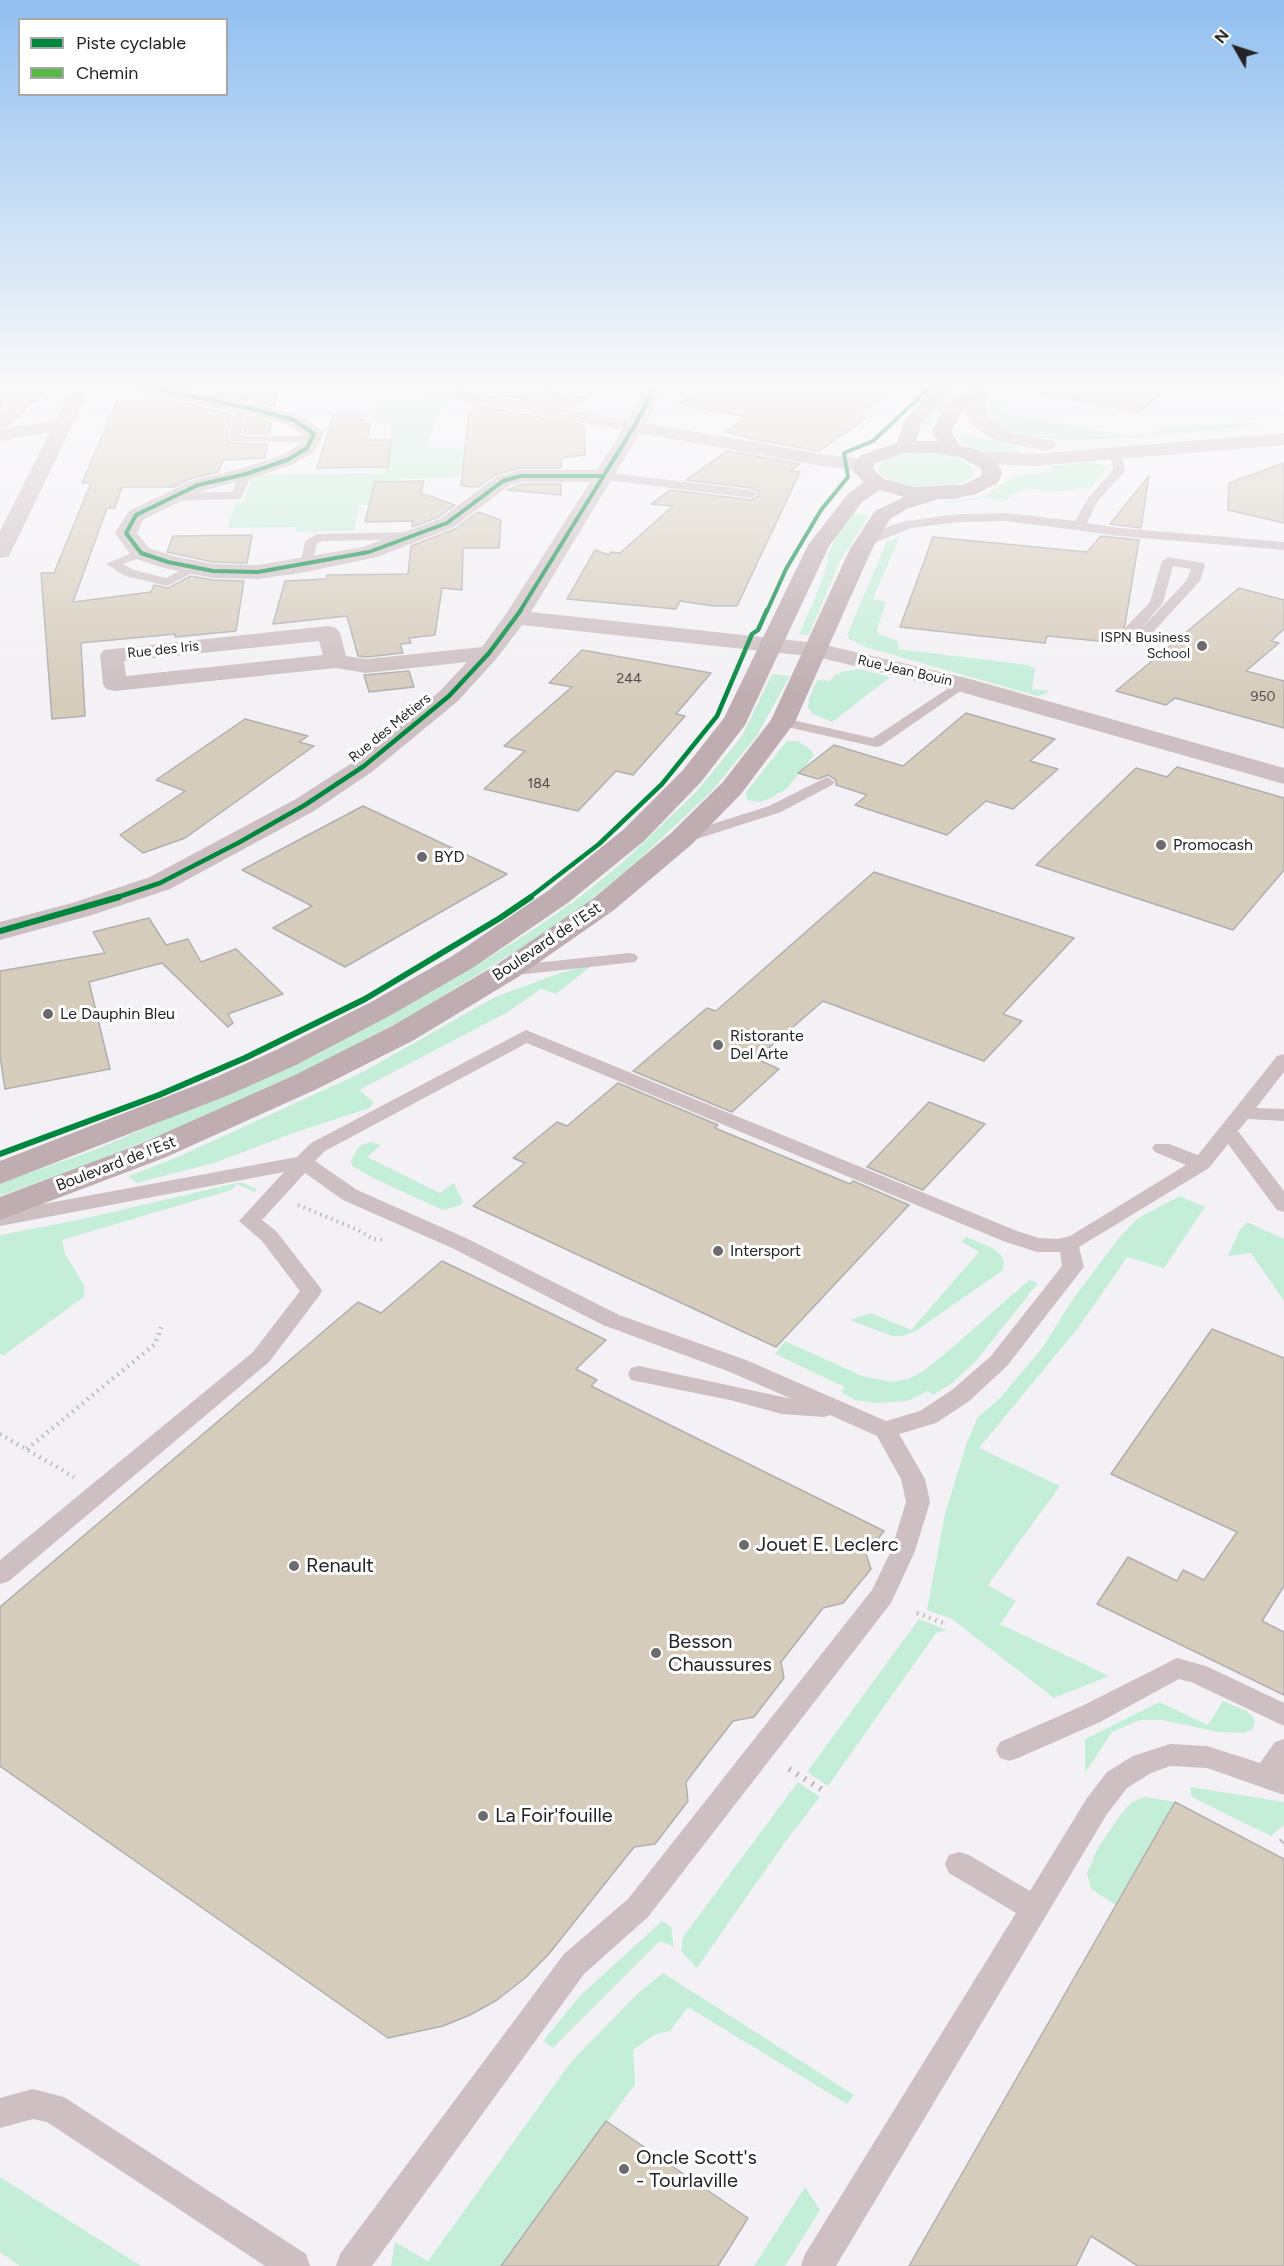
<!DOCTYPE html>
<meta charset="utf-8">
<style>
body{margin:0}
#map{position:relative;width:1284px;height:2266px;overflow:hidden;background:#f3f1f5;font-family:Figtree,sans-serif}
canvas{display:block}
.legend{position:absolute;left:18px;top:18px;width:210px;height:78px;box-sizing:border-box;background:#fff;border:2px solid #a7a7a8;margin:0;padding:8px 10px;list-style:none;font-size:18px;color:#232225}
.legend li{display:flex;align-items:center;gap:12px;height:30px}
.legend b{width:30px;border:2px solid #a7a7a8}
.north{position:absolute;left:1206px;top:18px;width:60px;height:60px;-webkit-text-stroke:4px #fff;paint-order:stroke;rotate:309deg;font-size:16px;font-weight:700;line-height:24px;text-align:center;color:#232225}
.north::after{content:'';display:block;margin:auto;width:21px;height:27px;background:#232225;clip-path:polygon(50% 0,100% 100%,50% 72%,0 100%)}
</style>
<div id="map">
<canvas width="1284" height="2266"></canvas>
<ul class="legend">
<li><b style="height:8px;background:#00873e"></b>Piste cyclable</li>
<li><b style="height:8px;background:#58b947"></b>Chemin</li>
</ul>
<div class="north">N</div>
</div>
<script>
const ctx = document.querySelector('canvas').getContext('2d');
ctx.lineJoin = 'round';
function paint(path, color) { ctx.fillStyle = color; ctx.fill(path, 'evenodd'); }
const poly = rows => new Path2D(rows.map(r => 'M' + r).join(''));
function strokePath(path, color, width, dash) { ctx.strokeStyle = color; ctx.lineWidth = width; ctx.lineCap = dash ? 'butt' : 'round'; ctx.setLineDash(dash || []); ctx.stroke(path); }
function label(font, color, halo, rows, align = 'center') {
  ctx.font = font + ' Figtree,sans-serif'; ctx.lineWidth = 6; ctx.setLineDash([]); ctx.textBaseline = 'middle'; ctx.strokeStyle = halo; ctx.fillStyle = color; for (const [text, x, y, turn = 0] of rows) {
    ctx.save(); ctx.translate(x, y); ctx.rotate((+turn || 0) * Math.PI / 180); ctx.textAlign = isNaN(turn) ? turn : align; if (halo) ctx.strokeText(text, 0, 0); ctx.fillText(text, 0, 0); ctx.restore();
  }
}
const green = poly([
 [964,381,973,381,933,419,929,427,921,426,922,420],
 [1010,381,1032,381,999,407,1003,412,1128,436,1151,433,1167,426,1184,427,1253,422,1265,425,1133,438,1064,440,1030,436,1026,438,1005,431,987,419,984,414,988,404],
 [380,387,446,398,425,448,465,447,460,478,399,479,397,504,359,505,354,531,295,532,296,527,227,528,236,502,244,502,252,477,267,474,385,473,392,423,373,423],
 [956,435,994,440,1016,447,1022,453,1020,454,981,453,965,445],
 [917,453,946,455,959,459,968,464,973,469,974,475,969,480,945,488,912,487,897,484,879,473,878,467,882,462,890,457],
 [1089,462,1103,465,1107,469,1091,487,1053,492,1026,488,1003,502,986,498,949,503,948,502,985,496,1016,475,1053,471,1051,466],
 [853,513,869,516,840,561,809,635,799,634,815,598,825,572,829,552,836,536],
 [900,536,873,599,886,602,877,629,878,634,898,641,898,649,1029,665,1035,669,1032,689,1048,691,1047,693,1038,696,865,647,849,639,847,635,886,543],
 [860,669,890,677,832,722,813,714,808,708,809,699,817,680,830,681,835,675,844,671],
 [772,674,790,676,756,737,711,792,633,865,587,903,542,935,415,1013,320,1064,242,1101,102,1159,0,1196,0,1183,92,1151,312,1057,482,962,531,931,576,900,622,863,697,791,742,736],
 [787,741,798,741,811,750,814,756,786,789,771,798,760,802,747,800,746,792],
 [586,966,591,966,556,994,541,989,506,1013,359,1090,374,1102,370,1108,296,1132,217,1162,137,1183,129,1176,180,1156,361,1073,495,997,560,973],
 [371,1142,381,1145,367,1157,440,1193,454,1183,463,1202,461,1205,443,1210,375,1179,352,1166,351,1161,356,1151,361,1145],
 [241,1182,256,1189,255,1192,237,1184,231,1190,62,1240,65,1254,84,1285,84,1297,4,1355,0,1354,0,1235,78,1220],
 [1180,1196,1205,1207,1164,1268,1127,1257,1078,1328,979,1448,1060,1486,988,1585,1016,1601,1000,1624,1109,1676,1054,1698,952,1619,927,1610,945,1514,967,1442,978,1417,1000,1398,1043,1347,1071,1302,1119,1238,1137,1219],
 [1247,1222,1284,1239,1284,1301,1251,1253,1228,1256,1239,1231],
 [967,1237,994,1249,1002,1256,1004,1263,1003,1270,917,1330,903,1336,892,1336,850,1320,871,1313,911,1330,979,1252,961,1241],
 [1029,1280,1038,1283,975,1362,952,1383,933,1395,928,1391,907,1401,877,1403,855,1400,841,1392,845,1387,775,1354,785,1341,862,1376,892,1382,908,1379,922,1372,946,1353],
 [919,1619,947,1630,936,1633,828,1786,807,1772],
 [1223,1701,1247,1711,1255,1720,1253,1729,1244,1733,1218,1732,1162,1720,1140,1720,1112,1732,1085,1773,1085,1739,1159,1702,1208,1725],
 [798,1782,820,1797,785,1842,697,1968,681,1951,683,1937],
 [1190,1787,1284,1802,1284,1825,1271,1836,1192,1797],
 [1145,1797,1175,1802,1116,1905,1091,1889,1087,1873,1098,1848,1121,1814,1132,1802],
 [662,1921,671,1927,674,1947,660,1941,553,2048,543,2041,580,1996],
 [663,1973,854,2095,847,2104,688,2007,670,2031,656,2034,633,2050,635,2084,501,2266,391,2266,395,2242,428,2261,571,2062,635,1996],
 [0,2177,141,2266,20,2266,0,2252],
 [805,2187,820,2210,785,2266,754,2266]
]);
const building = poly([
 [219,381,245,381,243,387,277,388,274,406,214,393,219,381],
 [716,381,847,381,894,389,857,416,866,418,819,451,746,438,748,437,725,432,746,417,679,404,716,381],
 [1046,381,1177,381,1138,412,1045,394,1046,381],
 [0,383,50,387,6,426,0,427,0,383],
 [502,383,586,398,571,408,486,392,502,383],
 [169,400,231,414,227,441,231,443,267,444,265,458,223,460,218,472,190,479,174,487,122,487,115,508,107,508,73,602,151,592,154,585,168,588,191,576,213,580,244,581,236,631,175,637,175,634,81,643,85,716,52,719,41,573,54,573,91,483,82,483,117,401,169,400],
 [472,405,584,425,585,455,562,458,561,468,520,468,495,475,478,487,461,486,469,411,473,411,472,405],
 [334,414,364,414,362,424,370,424,367,440,391,440,388,467,317,468,334,414],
 [247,417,271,423,269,434,244,434,247,417],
 [727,451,800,464,791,471,800,472,737,606,713,606,680,601,676,609,567,599,595,550,609,555,611,552,620,553,673,506,651,504,670,490,752,500,759,496,759,492,752,488,686,480,727,451],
 [1284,463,1284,523,1228,510,1229,483,1284,463],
 [1149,476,1141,528,1110,524,1149,476],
 [424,481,421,493,455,505,439,517,412,527,413,521,365,522,375,482,424,481],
 [522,484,561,484,561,495,507,490,522,484],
 [478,512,501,520,499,548,463,548,462,590,442,588,435,635,409,638,411,643,400,644,403,653,366,657,358,656,347,616,273,624,285,581,326,579,327,575,408,574,411,546,455,529,478,512],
 [252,535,247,563,213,562,167,552,173,536,252,535],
 [1101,536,1139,540,1125,625,1119,643,1047,636,1045,643,900,627,933,537,1087,552,1101,536],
 [1239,588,1284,600,1284,629,1271,641,1279,643,1246,671,1284,681,1284,728,1175,698,1166,705,1116,691,1239,588],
 [582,650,711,673,676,714,685,716,633,775,616,771,578,811,484,789,525,751,504,746,572,687,549,683,582,650],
 [409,671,414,687,369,692,364,675,409,671],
 [966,713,1055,739,1030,761,1058,769,1013,809,986,801,947,835,855,805,867,795,836,785,836,780,828,775,818,779,798,773,834,745,903,766,966,713],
 [245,719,308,736,299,742,314,746,185,838,143,853,120,835,185,791,156,780,245,719],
 [1177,767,1284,798,1284,870,1233,930,1036,865,1136,768,1167,777,1177,767],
 [363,806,507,874,345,967,273,928,312,906,242,870,363,806],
 [874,872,1074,938,1003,1014,1022,1021,984,1061,823,1001,756,1059,779,1069,732,1112,633,1071,707,1008,716,1011,874,872],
 [149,918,166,945,188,939,201,962,236,949,283,994,228,1014,233,1023,228,1027,162,963,89,982,110,1069,5,1089,0,1056,0,971,105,953,93,932,149,918],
 [618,1083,718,1125,715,1128,850,1184,853,1181,909,1205,776,1347,473,1206,525,1163,513,1158,557,1122,567,1126,618,1083],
 [929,1102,985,1124,923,1190,867,1167,929,1102],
 [442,1261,606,1340,576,1369,597,1380,591,1386,884,1531,866,1554,871,1569,843,1603,823,1608,781,1662,784,1678,754,1717,733,1721,705,1757,686,1782,688,1801,655,1844,634,1847,548,1955,525,1978,497,2000,470,2015,443,2026,388,2038,0,1766,0,1607,358,1302,381,1313,442,1261],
 [1212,1329,1284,1358,1284,1586,1262,1621,1284,1632,1284,1695,1097,1604,1128,1557,1177,1581,1183,1570,1204,1580,1237,1532,1111,1474,1212,1329],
 [1175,1802,1284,1859,1284,2266,1138,2266,1091,2236,1076,2266,909,2266,1175,1802],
 [606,2121,748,2218,718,2266,501,2266,606,2121]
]);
const pathFar2 = poly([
 [298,1205,358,1230,373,1239,385,1240]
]);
const pathFar1 = poly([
 [0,1434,74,1477],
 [27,1449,155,1344,162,1325],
 [917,1613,943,1623]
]);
const path = poly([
 [789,1769,824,1791],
 [1281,1842,1284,1839]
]);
const service = poly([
 [241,403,247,406,241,436,311,436,317,439,311,442,231,441,229,439,235,406,241,403],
 [1109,451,1122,457,1125,471,1097,502,1087,523,1120,528,1284,542,1284,550,1120,536,1007,521,959,522,911,528,869,545,865,546,859,542,886,527,906,521,959,514,1007,513,1075,521,1088,498,1113,470,1112,461,1103,454,1109,451],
 [246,470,252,474,241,499,171,501,165,497,171,493,232,492,240,474,246,470],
 [602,472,752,490,758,494,752,498,598,479,596,476,602,472],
 [416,532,420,533,422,536,420,539,323,541,317,543,311,568,306,569,300,565,305,541,317,534,416,532],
 [141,549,145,550,147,553,145,556,123,564,134,570,166,578,191,565,196,564,202,568,167,586,125,576,106,564,141,549],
 [1168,557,1204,563,1205,566,1200,581,1141,645,1123,645,1121,642,1125,628,1150,602,1162,561,1168,557],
 [1173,566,1191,569,1187,580,1138,632,1163,603,1173,566],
 [961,680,966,681,968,684,966,687,881,746,876,747,778,725,776,722,783,718,873,738,961,680],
 [827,777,835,782,832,785,781,812,681,844,673,839,675,836,769,806,827,777],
 [629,953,635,954,638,958,635,962,507,976,501,975,498,971,501,967,507,966,629,953],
 [526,1030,1017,1231,1039,1238,1058,1239,1070,1236,1186,1165,1155,1152,1152,1148,1155,1144,1169,1144,1198,1155,1277,1056,1284,1054,1284,1072,1256,1108,1284,1109,1284,1121,1248,1119,1238,1131,1284,1191,1284,1212,1277,1210,1228,1144,1209,1168,1079,1247,1084,1267,1080,1272,1007,1366,968,1402,936,1423,899,1434,925,1479,930,1502,915,1551,891,1603,648,1917,584,1974,372,2266,336,2266,340,2254,564,1954,628,1899,872,1590,891,1551,906,1502,901,1479,877,1436,830,1415,824,1417,782,1414,730,1400,631,1380,628,1374,631,1368,639,1366,792,1399,730,1372,603,1325,452,1248,343,1200,305,1173,262,1220,276,1231,319,1286,322,1291,319,1296,269,1362,9,1581,0,1584,0,1560,253,1352,300,1291,262,1241,239,1221,284,1172,0,1226,0,1212,297,1157,311,1143,526,1030],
 [527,1043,1003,1241,1037,1252,1060,1252,1062,1266,991,1356,952,1390,920,1411,886,1421,746,1360,619,1315,466,1238,357,1190,315,1161,325,1151,527,1043],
 [1177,1658,1206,1666,1284,1703,1284,1726,1191,1682,1179,1679,1100,1722,1018,1758,1009,1761,1000,1758,996,1750,1000,1742,1082,1706,1177,1658],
 [1284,1739,1284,1795,1207,1768,1170,1766,1151,1773,1127,1788,1107,1814,836,2266,801,2266,805,2254,1016,1913,949,1873,945,1864,949,1855,959,1852,969,1855,1030,1891,1087,1798,1107,1772,1133,1756,1170,1744,1207,1746,1260,1763,1275,1742,1284,1739],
 [33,2089,64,2097,306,2254,310,2266,265,2266,47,2122,33,2119,0,2128,0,2098,33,2089]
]);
const minor = poly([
 [76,381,94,381,11,552,8,557,0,558,0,531,50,432,0,441,0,429,56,420,76,381],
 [108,381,142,381,253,403,301,416,321,430,324,434,314,452,294,464,253,478,205,490,144,519,137,533,149,548,173,556,213,564,258,565,363,547,440,519,496,477,521,470,597,470,622,430,381,386,375,385,372,381,410,381,628,420,649,381,667,381,646,423,821,454,863,459,870,461,873,465,870,469,863,471,821,466,640,433,531,612,817,643,970,679,1284,768,1284,784,954,690,817,657,522,625,497,658,458,701,373,771,314,811,170,889,92,915,0,940,0,922,72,903,150,877,296,799,355,761,440,691,467,662,366,673,336,668,115,691,106,689,103,684,100,655,104,650,328,626,336,628,340,633,346,656,366,659,482,647,506,614,590,482,522,482,510,485,454,527,377,557,306,572,258,579,213,578,168,569,133,558,115,533,129,511,191,481,240,469,280,456,299,445,304,436,287,424,117,386,111,385,108,381],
 [319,641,323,655,126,676,124,661,319,641],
 [977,381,995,381,985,407,987,418,1005,430,1016,434,1054,441,1057,445,1054,449,1047,451,1005,443,991,438,973,426,967,416,967,407,977,381],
 [1284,433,1284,445,1035,466,980,464,973,462,970,458,973,454,980,452,1035,454,1284,433]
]);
const primary = poly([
 [939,381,959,381,921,424,916,441,938,441,931,432,945,407,974,381,993,381,960,414,951,432,960,446,975,449,996,461,1002,472,1000,479,997,483,976,494,953,499,938,499,907,509,890,519,872,549,795,722,741,794,691,845,614,910,518,977,414,1040,317,1089,164,1158,0,1220,0,1197,140,1144,295,1075,392,1026,496,965,594,898,671,833,723,782,771,720,850,549,875,511,904,497,880,490,862,502,829,546,745,725,701,782,644,841,569,902,474,967,393,1014,296,1065,229,1095,0,1184,0,1161,207,1081,274,1051,371,1002,454,955,549,890,624,829,683,770,724,718,808,545,848,494,864,482,853,471,856,461,861,455,897,443,903,423,939,381],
 [905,453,937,453,962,458,980,468,982,472,981,476,963,485,913,487,884,479,873,469,875,463,905,453]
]);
const quiet = poly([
 [393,383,397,381]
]);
const cyclewayFar2 = poly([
 [117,381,253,409,294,420,314,434,307,448,287,460,246,474,198,485,136,515,126,533,141,553,168,562,213,571,258,572,369,552,447,523,503,481,521,476,602,476],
 [520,611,635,425,658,381],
 [767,611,786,569,821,510,848,477,844,453,873,441,937,381]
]);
const cyclewayFar1 = poly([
 [115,898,160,883,238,843,305,805,364,766,449,696,489,653,521,610],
 [529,898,599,844,662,784,717,716,752,634,758,630,767,610]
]);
const cycleway = poly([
 [0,931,119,897],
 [0,1154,159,1095,245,1058,365,999,500,918,531,897]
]);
const markers = [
 [1202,646,6,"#6c6a6e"],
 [1161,845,6,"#6c6a6e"],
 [422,857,6,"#6c6a6e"],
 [48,1014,6,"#6c6a6e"],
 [718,1045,6,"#6c6a6e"],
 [718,1251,6,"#6c6a6e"],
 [744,1545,6,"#6c6a6e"],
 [294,1566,6,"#6c6a6e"],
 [656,1653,6,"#6c6a6e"],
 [483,1816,6,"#6c6a6e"],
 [624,2169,6,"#6c6a6e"]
];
const farPoinames = [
 ["ISPN Business",1190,638],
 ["School",1190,654]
];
const farStreetnames = [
 ["Rue des Iris",163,650,-6],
 ["Rue Jean Bouin",905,671,13],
 ["Rue des Métiers",390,728,-39]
];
const numberNames = [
 ["244",629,679],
 ["950",1263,697],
 ["184",539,784]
];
const poiNames = [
 ["Promocash",1173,845],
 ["BYD",434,857],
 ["Le Dauphin Bleu",60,1014],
 ["Ristorante",730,1036],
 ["Del Arte",730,1054],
 ["Intersport",730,1251]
];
const streetNames = [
 ["Boulevard de l'Est",547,942,-34],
 ["Boulevard de l'Est",116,1164,-21]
];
const nearPoinames = [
 ["Jouet E. Leclerc",756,1545],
 ["Renault",306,1566],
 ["Besson",668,1642],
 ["Chaussures",668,1665],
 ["La Foir'fouille",495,1816],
 ["Oncle Scott's",636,2158],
 ["- Tourlaville",636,2181]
];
paint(green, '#c5eed9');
paint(building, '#d6ccbc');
strokePath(building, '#b0afb0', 1.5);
strokePath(pathFar2, '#bfb6b9', 4, [1.5, 4.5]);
strokePath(pathFar1, '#bfb6b9', 4.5, [1.5, 5]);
strokePath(path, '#bfb6b9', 6, [2, 7]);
paint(service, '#cdbfc2');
paint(minor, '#cdbfc2');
paint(primary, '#bfadb1');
strokePath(quiet, '#58b947', 3, [5, 3]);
strokePath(cyclewayFar2, '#00873e', 4);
strokePath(cyclewayFar1, '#00873e', 4.5);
strokePath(cycleway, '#00873e', 6);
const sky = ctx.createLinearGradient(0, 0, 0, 698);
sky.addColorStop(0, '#91bff0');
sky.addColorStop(0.55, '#faf9fa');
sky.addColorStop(1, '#faf9fa00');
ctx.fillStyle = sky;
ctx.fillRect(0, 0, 1284, 698);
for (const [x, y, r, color] of markers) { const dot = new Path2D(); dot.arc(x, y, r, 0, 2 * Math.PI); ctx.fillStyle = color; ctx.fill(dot); strokePath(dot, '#fff', 2); }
label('14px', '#232225', '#fff', farPoinames, 'right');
label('14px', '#232225', '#fff', farStreetnames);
label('14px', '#504c4b', null, numberNames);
label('16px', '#232225', '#fff', poiNames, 'left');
label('16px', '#232225', '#fff', streetNames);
label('20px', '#232225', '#fff', nearPoinames, 'left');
</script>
